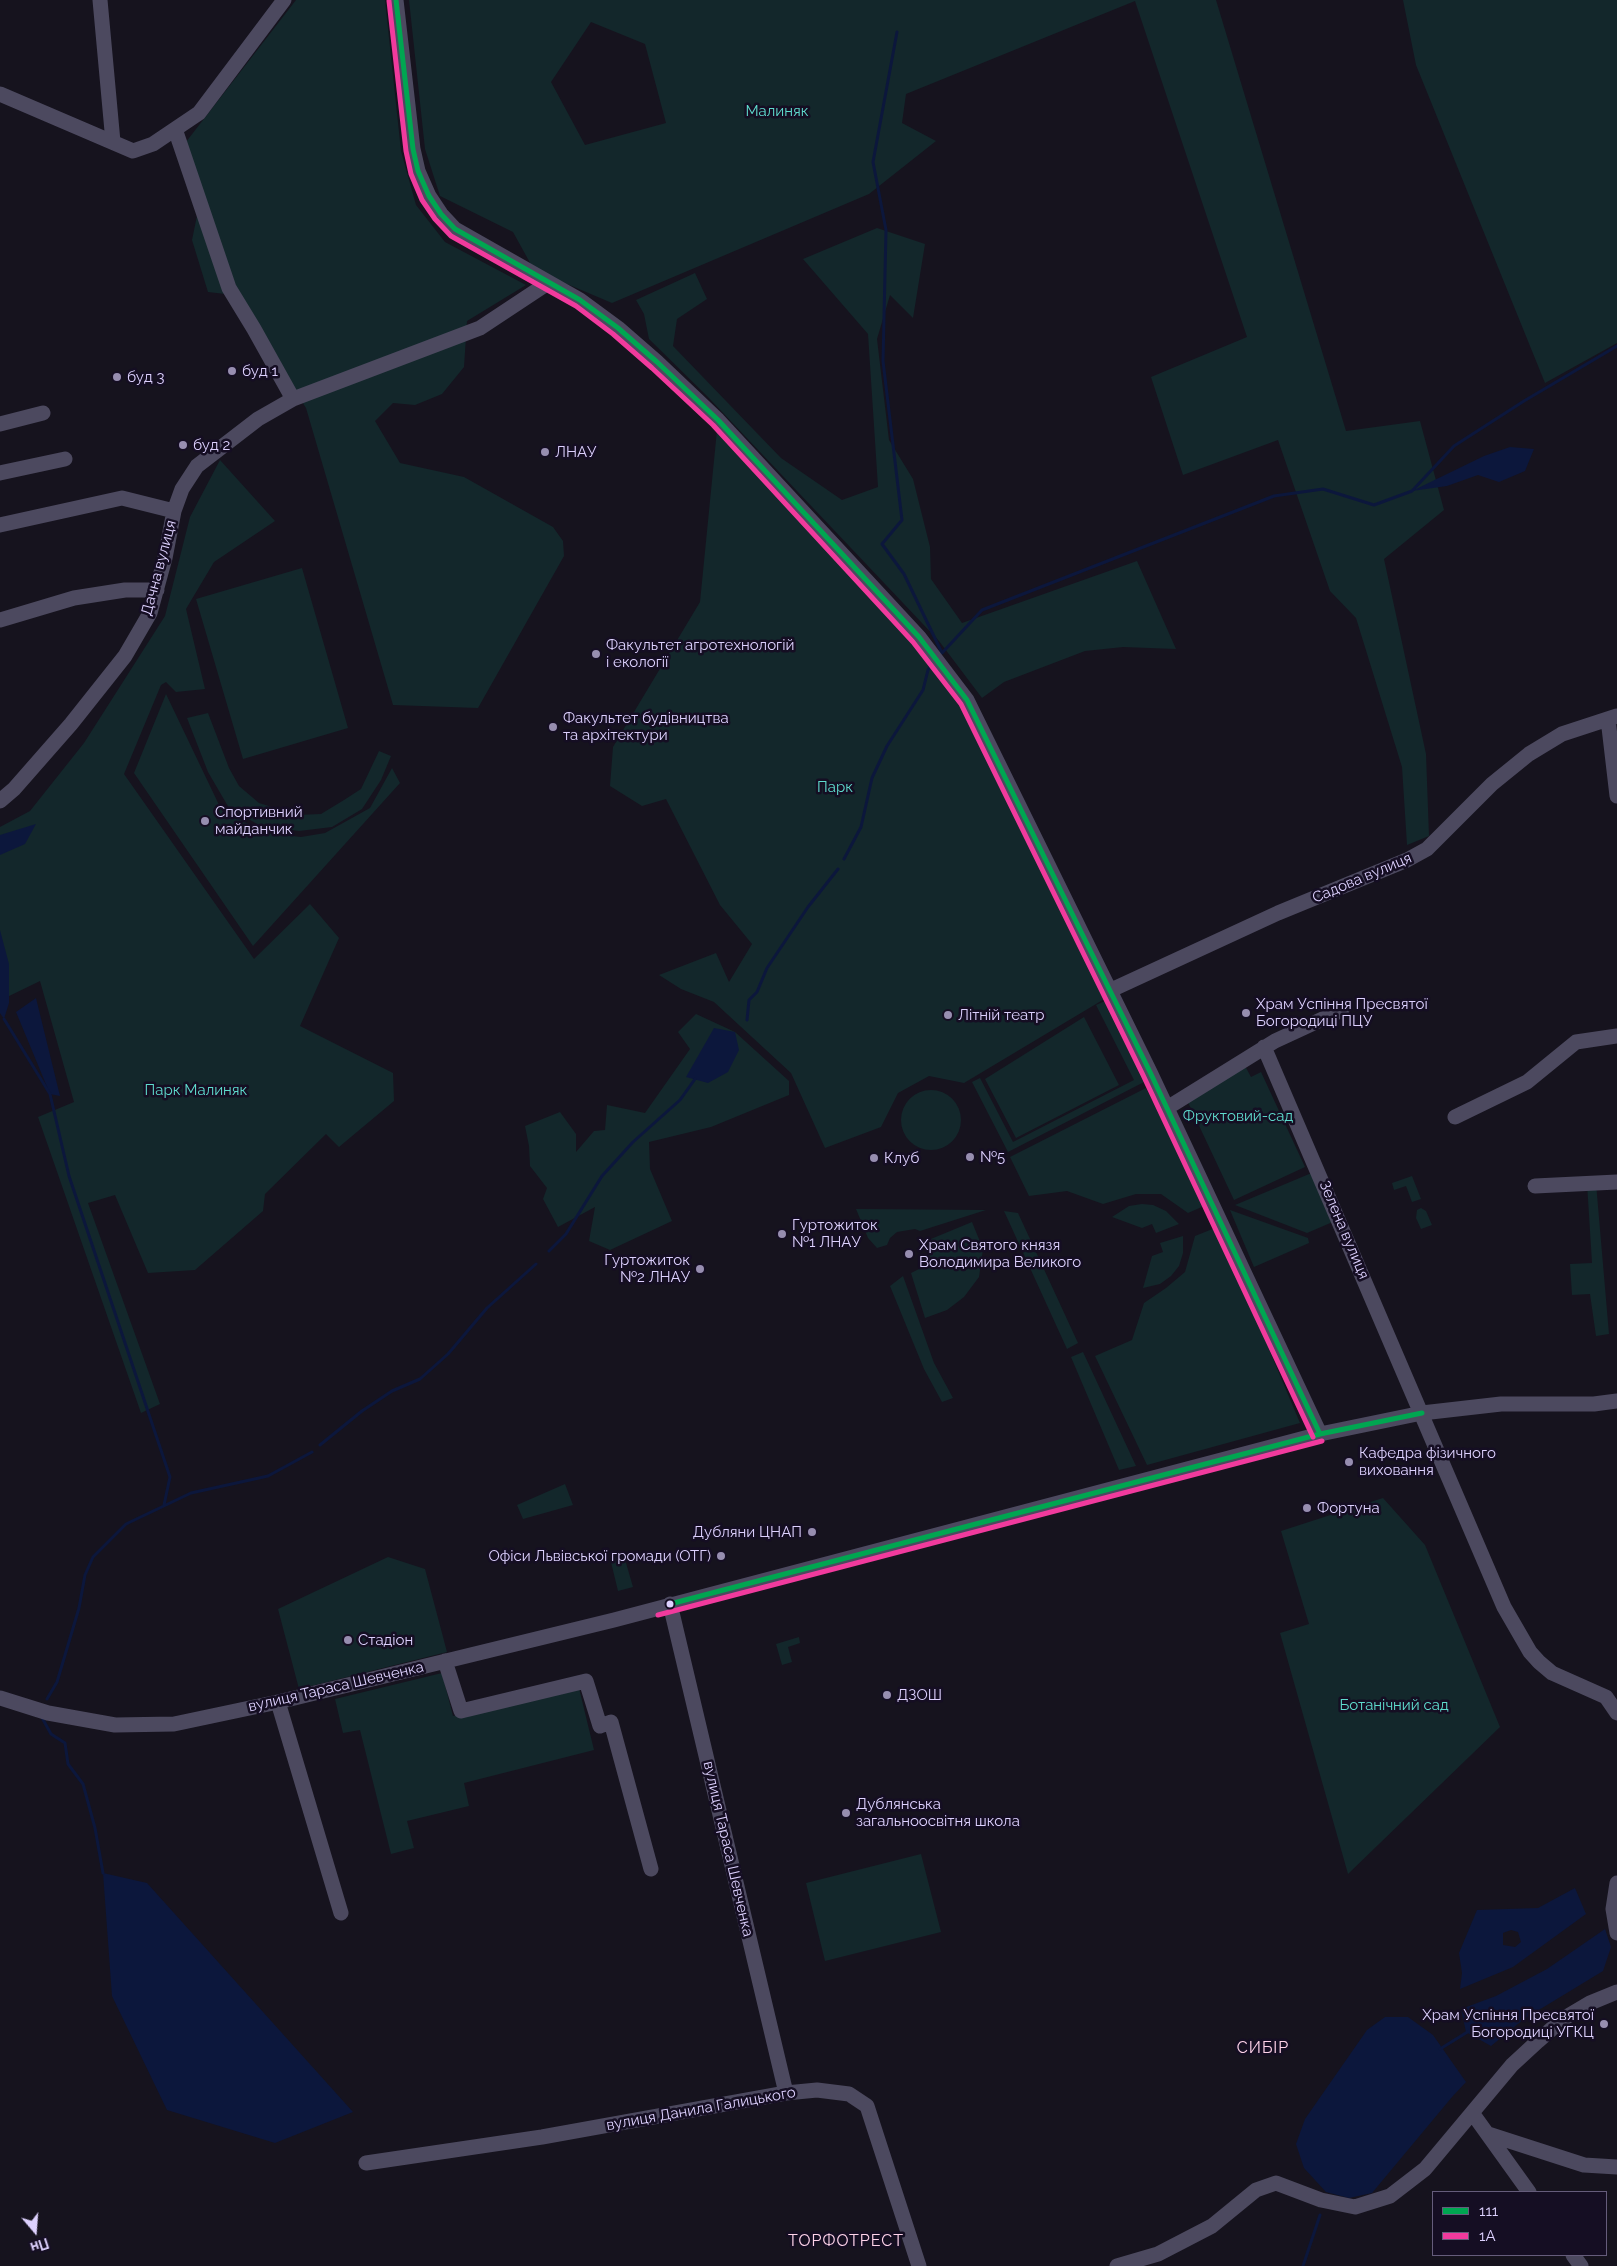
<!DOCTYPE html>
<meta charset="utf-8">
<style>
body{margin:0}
#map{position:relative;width:1617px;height:2266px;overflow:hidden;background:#16131e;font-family:Raleway,sans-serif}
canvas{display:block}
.legend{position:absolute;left:1432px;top:2191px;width:175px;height:65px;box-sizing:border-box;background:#150e23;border:1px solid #655c7b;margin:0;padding:6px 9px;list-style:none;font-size:15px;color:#ddd1fe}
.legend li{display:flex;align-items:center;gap:10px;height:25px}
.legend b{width:25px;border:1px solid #655c7b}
.north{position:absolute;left:10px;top:2206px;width:50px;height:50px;-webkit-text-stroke:4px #150e23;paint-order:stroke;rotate:162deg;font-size:14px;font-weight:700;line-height:20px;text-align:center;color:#ddd1fe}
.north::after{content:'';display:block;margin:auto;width:18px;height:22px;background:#ddd1fe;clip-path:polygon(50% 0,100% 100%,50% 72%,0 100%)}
</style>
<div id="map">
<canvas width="1617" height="2266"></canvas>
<ul class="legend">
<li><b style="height:6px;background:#00a651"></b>111</li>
<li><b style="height:6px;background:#f13a9d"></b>1А</li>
</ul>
<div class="north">Пн</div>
</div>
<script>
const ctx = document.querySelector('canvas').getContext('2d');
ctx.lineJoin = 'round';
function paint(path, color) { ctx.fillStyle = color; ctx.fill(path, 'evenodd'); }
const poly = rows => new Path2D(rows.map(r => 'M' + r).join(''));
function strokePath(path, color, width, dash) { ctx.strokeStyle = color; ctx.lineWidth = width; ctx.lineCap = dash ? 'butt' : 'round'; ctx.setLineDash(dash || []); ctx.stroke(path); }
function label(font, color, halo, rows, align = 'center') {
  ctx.font = font + ' Raleway,sans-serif'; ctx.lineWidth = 5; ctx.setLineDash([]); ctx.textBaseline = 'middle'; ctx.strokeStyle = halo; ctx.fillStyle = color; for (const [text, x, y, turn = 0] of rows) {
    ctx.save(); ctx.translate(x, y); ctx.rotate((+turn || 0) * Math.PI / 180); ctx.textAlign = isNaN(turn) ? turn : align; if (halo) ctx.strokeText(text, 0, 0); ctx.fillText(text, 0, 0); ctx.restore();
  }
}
const green = poly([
 [296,0,385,0,401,151,416,205,445,242,526,285,467,321,464,367,442,394,415,405,393,403,375,421,400,463,464,477,553,527,563,541,564,556,478,708,393,705,306,408,234,295,208,292,192,240,199,206,179,151],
 [409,0,1216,0,1346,431,1420,421,1444,510,1384,559,1426,754,1429,836,1407,845,1402,767,1356,618,1330,591,1278,440,1183,475,1151,377,1247,337,1135,1,906,94,902,123,936,141,869,194,612,303,534,270,513,232,440,196,425,149],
 [591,22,645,44,666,123,585,145,551,82],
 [1403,0,1617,0,1617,343,1545,383,1416,65],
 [877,228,925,244,913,318,890,295,877,339,889,440,913,479,930,547,931,579,962,623,1137,561,1176,649,1123,647,1085,651,1004,682,982,698,939,641,708,397,649,339,644,314,636,300,695,273,707,299,677,319,673,346,781,458,842,500,878,487,868,334,803,259],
 [718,420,967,700,1111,995,964,1083,929,1076,898,1093,881,1127,825,1148,791,1073,714,1002,681,989,659,975,716,953,729,982,752,944,720,905,666,799,642,806,610,786,613,747,700,602],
 [220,460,275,521,214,562,186,609,205,689,176,692,166,682,161,685,124,774,254,959,310,904,339,938,300,1026,393,1073,394,1101,339,1147,326,1134,265,1194,263,1211,195,1270,148,1273,115,1195,88,1203,160,1404,141,1413,38,1117,74,1102,40,981,3,999,0,997,0,827,30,811,84,743,165,616,190,517],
 [302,568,348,728,243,759,196,599],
 [166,694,221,809,265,833,301,837,325,833,370,808,392,768,400,783,253,946,134,773],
 [208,713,229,768,239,786,259,803,297,815,321,814,344,800,361,789,379,751,391,756,381,780,362,809,332,827,299,831,259,825,229,808,208,772,187,718],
 [1105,1001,1146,1081,1008,1152,972,1082,980,1078,1013,1142,1134,1080,1096,1005],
 [696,1014,735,1032,789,1081,789,1095,711,1127,649,1142,650,1169,672,1221,610,1250,589,1241,595,1207,558,1227,543,1199,547,1188,530,1166,529,1146,525,1126,560,1112,576,1134,576,1152,594,1131,605,1130,607,1105,645,1113,690,1049,678,1032],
 [1084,1017,1119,1085,1016,1138,985,1079],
 [1244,1064,1251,1077,1261,1072,1305,1167,1234,1200,1186,1098],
 [1146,1088,1204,1206,1188,1213,1161,1194,1136,1194,1103,1204,1067,1191,1029,1196,1010,1157],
 '901 1120a30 30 0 1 1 60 0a30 30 0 1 1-60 0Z',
 [1314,1172,1335,1221,1307,1233,1235,1205],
 [1412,1176,1421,1199,1412,1202,1406,1186,1394,1190,1392,1183],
 [1587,1183,1596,1183,1609,1334,1596,1336,1590,1294,1572,1295,1570,1264,1592,1263],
 [1142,1204,1153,1205,1166,1211,1179,1224,1156,1233,1152,1224,1142,1228,1112,1217,1129,1206],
 [1421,1208,1426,1211,1432,1225,1421,1229,1416,1218,1417,1210],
 [856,1209,986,1210,920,1231,915,1229,897,1232,890,1238,887,1245,877,1248,868,1238],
 [1230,1210,1308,1238,1309,1243,1254,1267],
 [1004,1211,1018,1213,1078,1343,1067,1349],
 [972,1222,983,1249,979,1277,964,1297,947,1310,925,1318,911,1273,925,1266,929,1249,926,1241],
 [1215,1228,1221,1235,1300,1423,1147,1465,1095,1356,1132,1340,1144,1303,1166,1288,1185,1272,1195,1236],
 [1183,1236,1183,1253,1179,1266,1171,1276,1160,1284,1143,1288,1152,1256,1163,1252,1160,1243],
 [903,1276,934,1363,953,1398,942,1402,924,1369,890,1286],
 [1083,1352,1136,1466,1119,1470,1071,1357],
 [565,1484,573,1505,523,1519,517,1505],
 [1383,1498,1425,1545,1500,1727,1348,1874,1280,1633,1309,1624,1281,1531],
 [624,1556,633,1587,618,1591,610,1558],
 [388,1557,425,1569,447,1652,299,1689,278,1609],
 [799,1637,800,1643,788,1647,792,1662,782,1665,776,1644],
 [442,1673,453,1716,578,1684,594,1750,464,1783,469,1806,407,1821,414,1848,391,1854,360,1730,343,1733,335,1699],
 [921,1854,941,1932,825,1961,806,1883]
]);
const water = poly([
 [1510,447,1534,449,1525,471,1499,482,1478,475,1447,486,1412,491,1484,456],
 [36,824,25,844,0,855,0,835],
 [0,930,9,964,9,1003,4,1019,0,1013],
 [36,998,60,1096,50,1094,16,1012],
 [714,1028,735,1032,739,1050,728,1072,708,1083,686,1077],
 [103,1873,147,1883,353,2112,275,2143,167,2110,112,1996],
 [1575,1888,1586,1914,1513,1967,1460,1989,1462,1973,1459,1953,1477,1910,1538,1908],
 [1511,1930,1518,1932,1521,1942,1515,1947,1503,1945,1503,1933],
 [1605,1929,1611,1947,1603,1971,1524,2019,1491,2046,1466,2032,1461,2009,1496,1996,1547,1969],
 [1385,2017,1408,2017,1433,2035,1466,2082,1452,2097,1372,2193,1349,2198,1326,2192,1304,2168,1296,2144,1305,2119,1367,2030]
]);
const stream = poly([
 [897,32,873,162,886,230,883,361,902,520,882,544,904,574,942,653,982,610,1274,496,1323,489,1374,505,1412,491,1454,446,1524,401,1617,346],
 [844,859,861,827,872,778,887,746,923,690,928,670,931,666],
 [4,1019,50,1094,69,1176,170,1477,164,1505],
 [747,1020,749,1000,757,992,767,968,808,907,838,869],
 [549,1251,566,1234,602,1176,633,1142,680,1100,695,1079],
 [320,1445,362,1411,392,1391,420,1379,448,1354,487,1308,536,1264],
 [47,1699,57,1682,79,1608,85,1575,93,1557,126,1524,191,1493,268,1476,312,1452],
 [41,1716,51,1734,65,1743,68,1764,83,1784,95,1828,103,1873],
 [1440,2049,1469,2031],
 [1303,2266,1320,2215]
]);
const minor = poly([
 [100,0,113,142],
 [396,0,413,149,418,171,429,196,441,214,455,229,580,300,618,328,657,362,718,420,919,637,967,700,1150,1072,1320,1434],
 [0,94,133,151,153,144,199,113,284,0],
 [175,129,229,288,254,329,293,399],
 [0,424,43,413],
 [0,473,65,459],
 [0,525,122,498,174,511],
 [0,620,74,598,125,590,157,590],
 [1608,719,1617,796],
 [0,801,14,789,71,724,125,656,150,613,165,558,174,511,182,489,197,466,258,419,293,399,480,328,548,283],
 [1109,991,1278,913,1407,860,1427,849,1492,784,1529,754,1562,734,1617,716],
 [1264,1047,1504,1607,1530,1652,1539,1662,1552,1673,1606,1697,1617,1713],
 [1167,1108,1275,1041,1342,1010],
 [1455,1117,1527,1082,1576,1042,1617,1036],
 [1535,1186,1617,1182],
 [670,1604,786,2093],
 [445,1661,461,1711,586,1681,600,1726,611,1722,651,1869],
 [0,1698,48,1713,115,1725,174,1724,278,1702,614,1620,1320,1434,1422,1413,1501,1404,1594,1404,1617,1401],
 [278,1702,341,1913],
 [1617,1883,1613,1909,1617,1933],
 [1473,2114,1529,2192],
 [1488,2134,1584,2165,1617,2167],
 [366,2163,542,2137,786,2093,817,2090,849,2094,867,2106,919,2266],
 [1573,2255,1581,2266],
 [1117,2266,1158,2254,1212,2226,1256,2190,1276,2183,1321,2200,1355,2207,1390,2196,1425,2169,1512,2065,1538,2041,1563,2019,1590,2003,1617,1992]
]);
const bus1 = poly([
 [396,0,413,149,418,171,429,196,441,214,455,229,580,300,618,328,657,362,718,420,919,637,967,700,1150,1072,1320,1434],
 [670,1604,1320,1434,1422,1413]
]);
const bus2 = poly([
 [389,1,406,151,411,174,422,200,435,219,451,236,576,306,613,334,652,368,713,425,913,642,961,704,1143,1075,1313,1437],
 [658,1615,1322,1441]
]);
const markers = [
 [232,371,5,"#978eb0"],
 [117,377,5,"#978eb0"],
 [183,445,5,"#978eb0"],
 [545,452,5,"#978eb0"],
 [596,654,5,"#978eb0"],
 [553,727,5,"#978eb0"],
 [205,821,5,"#978eb0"],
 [1246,1013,5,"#978eb0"],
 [948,1015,5,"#978eb0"],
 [970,1157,5,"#978eb0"],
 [874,1158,5,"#978eb0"],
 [782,1234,5,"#978eb0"],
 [909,1254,5,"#978eb0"],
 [700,1269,5,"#978eb0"],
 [1349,1462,5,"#978eb0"],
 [1307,1508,5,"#978eb0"],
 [812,1532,5,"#978eb0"],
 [721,1556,5,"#978eb0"],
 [670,1604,4.5,"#ddd1fe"],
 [348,1640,5,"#978eb0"],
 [887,1695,5,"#978eb0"],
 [846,1813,5,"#978eb0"],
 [1604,2024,5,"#978eb0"]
];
const parkNames = [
 ["Малиняк",777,111],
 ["Парк",835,787],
 ["Парк Малиняк",196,1090],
 ["Фруктовий-сад",1238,1116],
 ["Ботанічний сад",1394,1705]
];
const poiNames = [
 ["буд 1",242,371],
 ["буд 3",127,377],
 ["буд 2",193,445],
 ["ЛНАУ",555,452],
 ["Факультет агротехнологій",606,645],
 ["і екології",606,662],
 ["Факультет будівництва",563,718],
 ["та архітектури",563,735],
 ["Спортивний",215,812],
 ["майданчик",215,829],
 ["Храм Успіння Пресвятої",1256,1004],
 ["Богородиці ПЦУ",1256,1021],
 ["Літній театр",958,1015],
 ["№5",980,1157],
 ["Клуб",884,1158],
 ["Гуртожиток",792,1225],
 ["№1 ЛНАУ",792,1242],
 ["Храм Святого князя",919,1245],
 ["Володимира Великого",919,1262],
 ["Гуртожиток",690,1260,"right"],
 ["№2 ЛНАУ",690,1277,"right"],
 ["Кафедра фізичного",1359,1453],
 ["виховання",1359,1470],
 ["Фортуна",1317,1508],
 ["Дубляни ЦНАП",802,1532,"right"],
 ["Офіси Львівської громади (ОТГ)",711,1556,"right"],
 ["Стадіон",358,1640],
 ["ДЗОШ",897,1695],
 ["Дублянська",856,1804],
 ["загальноосвітня школа",856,1821],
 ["Храм Успіння Пресвятої",1594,2015,"right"],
 ["Богородиці УГКЦ",1594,2032,"right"]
];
const streetNames = [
 ["Дачна вулиця",159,568,-75],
 ["Садова вулиця",1362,878,-23],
 ["Зелена вулиця",1344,1230,67],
 ["вулиця Тараса Шевченка",336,1687,-13],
 ["вулиця Тараса Шевченка",728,1849,77],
 ["вулиця Данила Галицького",701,2109,-10]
];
const neighbourhoodNames = [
 ["СИБІР",1263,2048],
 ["ТОРФОТРЕСТ",846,2241]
];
paint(green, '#13272b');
paint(water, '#0c173c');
strokePath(stream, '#0c173c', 3);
strokePath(minor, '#4c495f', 15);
strokePath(bus1, '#00a651', 5);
strokePath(bus2, '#f13a9d', 5);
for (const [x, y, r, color] of markers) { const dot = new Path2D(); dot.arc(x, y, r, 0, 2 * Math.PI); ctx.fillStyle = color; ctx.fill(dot); strokePath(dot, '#150e23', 2); }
label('15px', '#5fdcce', '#150e23', parkNames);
label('15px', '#ddd1fe', '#150e23', poiNames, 'left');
label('15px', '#ddd1fe', '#150e23', streetNames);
ctx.letterSpacing = '1px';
label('16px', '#fed3e9', '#150e23', neighbourhoodNames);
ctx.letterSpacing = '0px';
</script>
